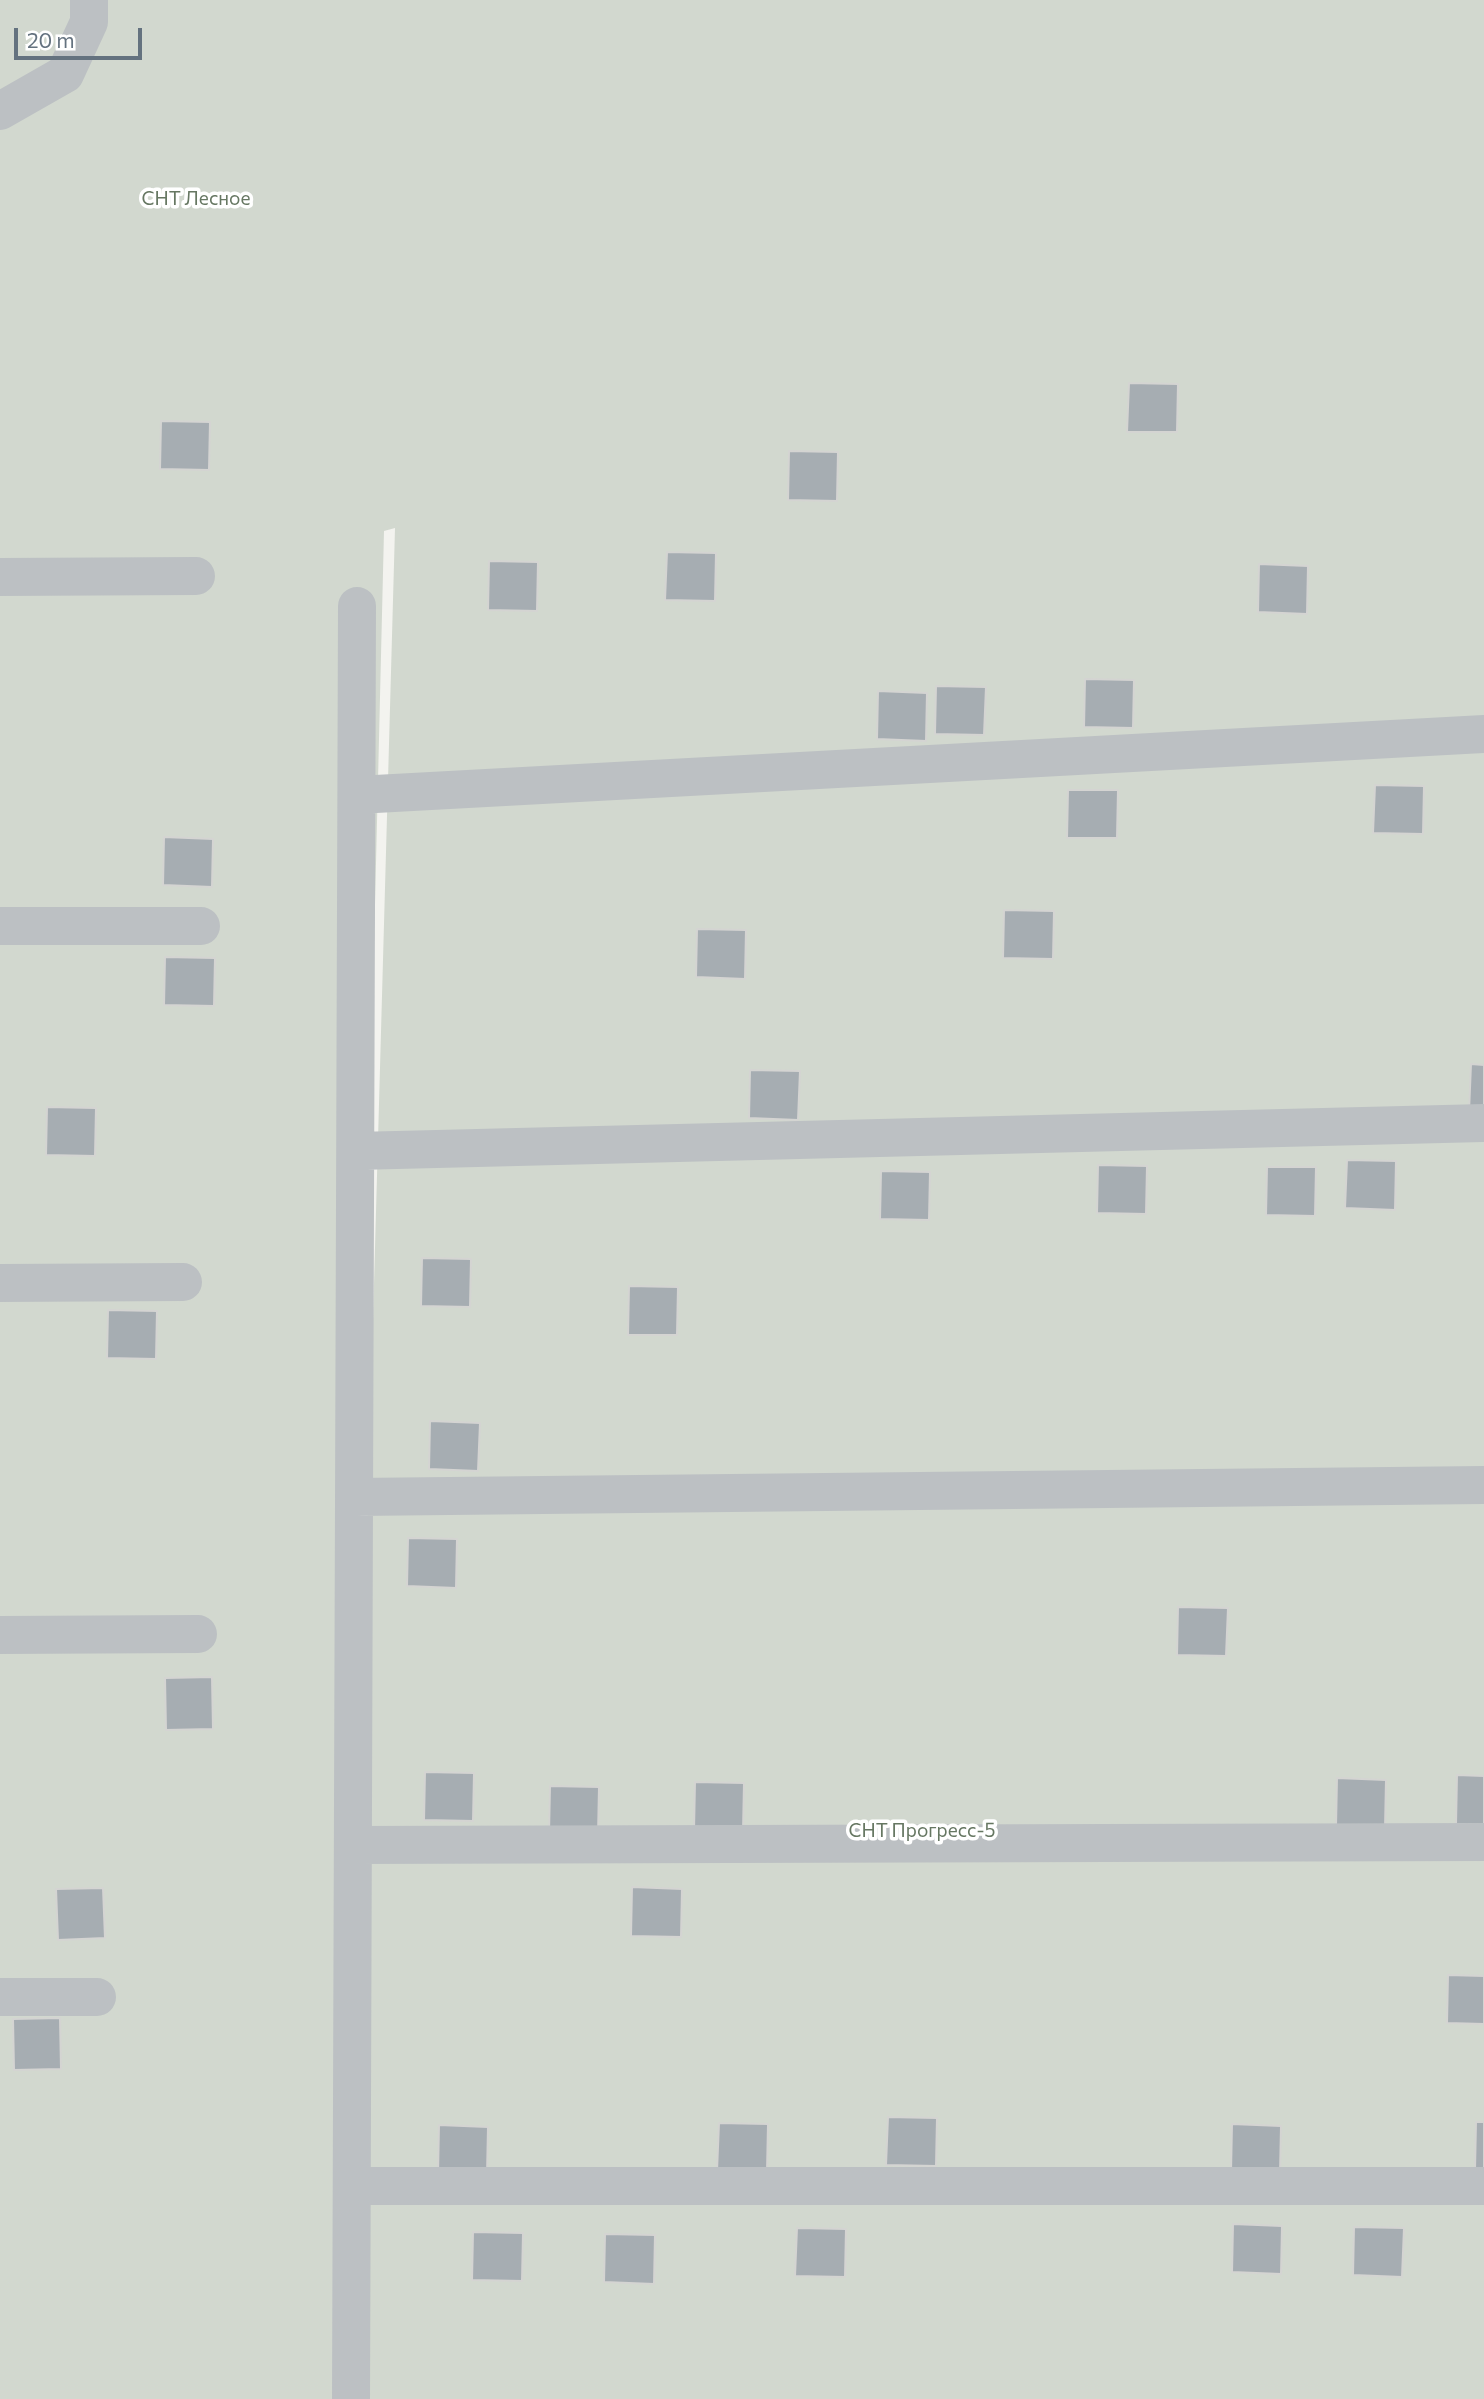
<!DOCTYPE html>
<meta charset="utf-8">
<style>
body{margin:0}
#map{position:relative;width:1484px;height:2399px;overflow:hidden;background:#f3f3ef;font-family:Commissioner,sans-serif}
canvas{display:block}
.scale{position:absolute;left:14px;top:28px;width:128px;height:32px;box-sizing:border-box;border:4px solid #64727f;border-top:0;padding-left:9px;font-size:21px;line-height:24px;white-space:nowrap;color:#64727f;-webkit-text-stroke:5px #fff;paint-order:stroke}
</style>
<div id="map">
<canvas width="1484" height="2399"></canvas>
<div class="scale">20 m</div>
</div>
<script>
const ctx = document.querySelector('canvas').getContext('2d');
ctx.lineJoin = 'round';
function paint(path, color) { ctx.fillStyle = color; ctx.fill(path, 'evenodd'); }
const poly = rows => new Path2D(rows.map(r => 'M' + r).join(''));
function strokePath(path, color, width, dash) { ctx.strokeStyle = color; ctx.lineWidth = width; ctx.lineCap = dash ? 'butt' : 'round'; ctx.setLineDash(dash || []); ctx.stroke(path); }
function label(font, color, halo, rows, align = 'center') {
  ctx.font = font + ' Commissioner,sans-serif'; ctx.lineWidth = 7; ctx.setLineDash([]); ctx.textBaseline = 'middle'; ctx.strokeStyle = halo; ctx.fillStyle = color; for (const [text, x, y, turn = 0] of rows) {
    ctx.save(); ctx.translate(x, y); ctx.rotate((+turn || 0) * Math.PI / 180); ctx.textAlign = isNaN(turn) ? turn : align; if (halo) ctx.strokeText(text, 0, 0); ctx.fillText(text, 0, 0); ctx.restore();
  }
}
const green = poly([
 [0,0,1484,0,1484,2399,343,2399,395,528,384,531,339,2399,0,2399]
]);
const building = poly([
 [1129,383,1178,384,1177,432,1127,432,1129,383],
 [161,421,210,422,209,470,160,469,161,421],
 [789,451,838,452,837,501,788,500,789,451],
 [667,552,716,553,715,601,665,600,667,552],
 [489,561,538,562,537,611,488,610,489,561],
 [1259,564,1308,566,1307,614,1258,612,1259,564],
 [1085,679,1134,680,1133,728,1084,727,1085,679],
 [936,686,986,687,984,735,935,734,936,686],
 [878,691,927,693,926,741,877,739,878,691],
 [1375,785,1424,786,1423,834,1373,833,1375,785],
 [1068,790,1118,790,1117,838,1067,838,1068,790],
 [164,837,213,839,212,887,163,885,164,837],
 [1004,910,1054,911,1053,959,1003,958,1004,910],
 [697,929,746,930,745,979,696,977,697,929],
 [165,957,215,958,214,1006,164,1005,165,957],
 [1471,1064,1484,1065,1484,1113,1469,1112,1471,1064],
 [750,1070,800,1071,798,1120,749,1118,750,1070],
 [47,1107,96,1108,95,1156,46,1155,47,1107],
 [1347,1160,1396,1161,1395,1210,1345,1208,1347,1160],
 [1098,1165,1147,1166,1146,1214,1097,1213,1098,1165],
 [1267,1167,1316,1167,1315,1216,1266,1215,1267,1167],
 [881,1171,930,1172,929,1220,880,1219,881,1171],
 [422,1258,471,1259,470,1307,421,1306,422,1258],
 [629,1286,678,1287,677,1335,628,1335,629,1286],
 [108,1310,157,1311,156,1359,107,1358,108,1310],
 [430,1421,480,1423,478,1471,429,1469,430,1421],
 [408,1538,457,1539,456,1588,407,1586,408,1538],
 [1178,1607,1228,1608,1226,1656,1177,1655,1178,1607],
 [212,1677,213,1729,166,1730,165,1678,212,1677],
 [425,1772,474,1773,473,1821,424,1820,425,1772],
 [1457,1775,1484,1776,1484,1824,1456,1824,1457,1775],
 [1337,1778,1386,1780,1385,1828,1336,1826,1337,1778],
 [695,1782,744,1783,743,1831,694,1830,695,1782],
 [550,1786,599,1787,598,1835,549,1834,550,1786],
 [632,1887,682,1889,681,1937,631,1936,632,1887],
 [103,1888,105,1938,58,1940,56,1889,103,1888],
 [1448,1975,1484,1976,1484,2024,1447,2023,1448,1975],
 [60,2018,61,2069,14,2070,13,2019,60,2018],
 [888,2117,937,2118,936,2166,886,2165,888,2117],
 [1476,2122,1484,2122,1484,2170,1475,2170,1476,2122],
 [719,2123,768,2124,767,2172,717,2171,719,2123],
 [1232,2124,1281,2126,1280,2174,1231,2172,1232,2124],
 [439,2125,488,2127,487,2175,438,2174,439,2125],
 [1233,2224,1282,2226,1281,2274,1232,2272,1233,2224],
 [1354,2227,1404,2228,1402,2277,1353,2275,1354,2227],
 [797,2228,846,2229,845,2277,795,2276,797,2228],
 [473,2232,523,2233,522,2281,472,2280,473,2232],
 [605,2234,655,2235,654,2284,604,2282,605,2234]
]);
const minor = poly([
 [0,111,65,74,89,22,89,0],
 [0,577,196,576],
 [357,795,1484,734],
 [0,926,201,926],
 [356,1151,1484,1123],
 [0,1283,183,1282],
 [355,1497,1484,1485],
 [0,1635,198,1634],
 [353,1845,1484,1842],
 [0,1997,97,1997],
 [352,2186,1484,2186],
 [351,2399,357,606]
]);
const parkNames = [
 ["СНТ Лесное",196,199],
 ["СНТ Прогресс-5",922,1831]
];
paint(green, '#d2d8cf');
paint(building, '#a6adb2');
strokePath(building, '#d4d4d2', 2);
strokePath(minor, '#bcc0c3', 38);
label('19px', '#667762', '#fff', parkNames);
</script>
